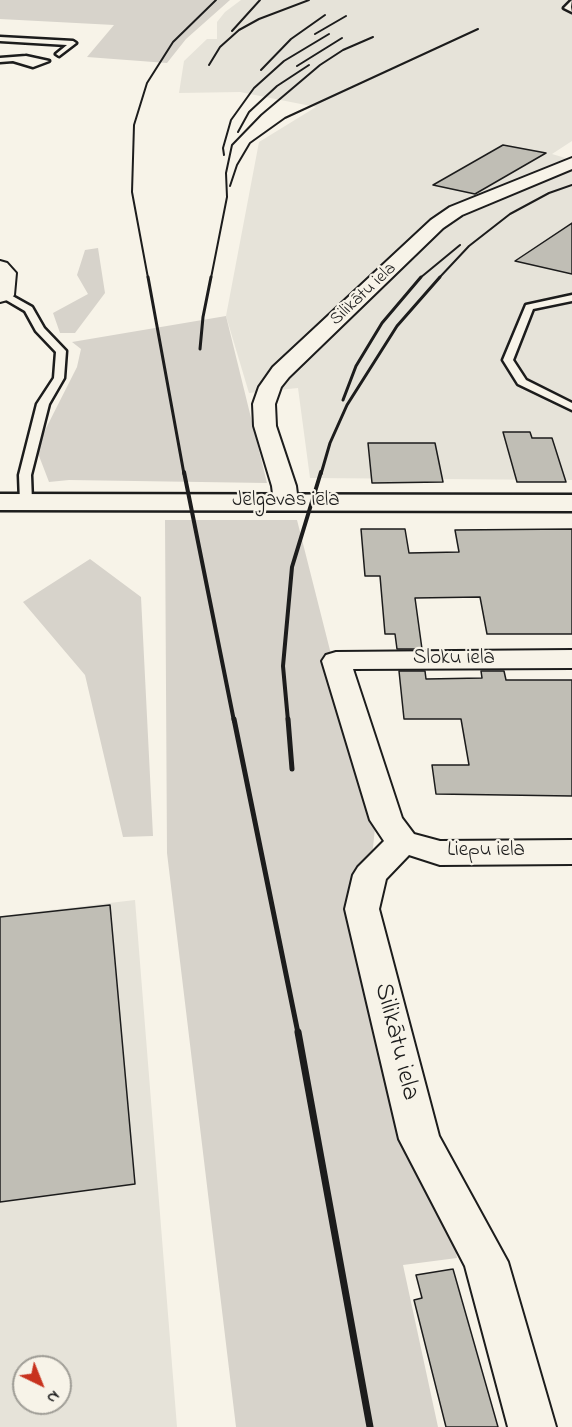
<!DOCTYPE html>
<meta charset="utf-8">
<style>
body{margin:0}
#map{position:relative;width:572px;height:1427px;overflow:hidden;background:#f7f3e8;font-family:"Indie Flower",sans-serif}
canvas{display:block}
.north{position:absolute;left:12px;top:1355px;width:60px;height:60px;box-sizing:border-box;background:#f7f3e8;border:2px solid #9f9d96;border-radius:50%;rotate:137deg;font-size:16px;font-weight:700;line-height:24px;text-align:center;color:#1c1c1c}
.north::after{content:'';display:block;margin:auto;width:21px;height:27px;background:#c8321e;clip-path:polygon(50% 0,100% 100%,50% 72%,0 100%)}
</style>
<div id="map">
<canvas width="572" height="1427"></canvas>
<div class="north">N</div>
</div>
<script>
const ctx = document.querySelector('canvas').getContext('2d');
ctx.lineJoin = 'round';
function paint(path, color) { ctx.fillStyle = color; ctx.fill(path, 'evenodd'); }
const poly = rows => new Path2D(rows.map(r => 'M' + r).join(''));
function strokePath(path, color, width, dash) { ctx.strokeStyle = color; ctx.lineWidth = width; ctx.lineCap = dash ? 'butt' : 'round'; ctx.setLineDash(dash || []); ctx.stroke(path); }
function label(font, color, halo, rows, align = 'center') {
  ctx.font = font + ' "Indie Flower",sans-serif'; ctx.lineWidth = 4.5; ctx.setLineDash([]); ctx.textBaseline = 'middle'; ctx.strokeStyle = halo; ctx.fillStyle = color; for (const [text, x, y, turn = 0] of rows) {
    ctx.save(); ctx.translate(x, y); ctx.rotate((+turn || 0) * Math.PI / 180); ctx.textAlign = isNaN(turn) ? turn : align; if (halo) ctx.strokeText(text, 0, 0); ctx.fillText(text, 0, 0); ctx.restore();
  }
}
const built = poly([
 [241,0,572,0,572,141,552,154,572,160,572,480,310,478,298,388,249,393,226,316,259,142,316,107,240,92,179,93,184,61,207,39,217,39,217,22,225,12],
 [135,900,177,1427,0,1427,0,916],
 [24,1367,60,1367,60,1403,24,1403]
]);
const green = poly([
 [0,0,230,0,186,39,167,63,87,57,114,25,0,19],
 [98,248,105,293,75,333,60,333,53,313,88,294,77,275,85,250],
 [226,316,267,483,69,480,49,482,36,448,77,367,81,349,72,342],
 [165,520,297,520,375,828,372,857,351,906,449,1216,457,1258,403,1265,438,1427,236,1427,167,853],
 [90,559,141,597,153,836,123,837,85,675,23,602]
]);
const building = poly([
 [503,145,546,153,475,194,433,185,503,145],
 [572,223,572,274,515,261,572,223],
 [503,432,530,432,532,438,552,438,566,482,517,482,503,432],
 [368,443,435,443,443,482,372,483,368,443],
 [361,529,405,529,409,553,459,552,455,530,572,529,572,634,487,634,480,597,415,598,422,649,397,649,395,634,385,634,380,576,365,576,361,529],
 [399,671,425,671,426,679,482,678,481,671,504,671,506,680,572,680,572,796,436,794,432,765,469,765,461,719,404,719,399,671],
 [110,905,135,1184,0,1202,0,917,110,905],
 [453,1269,498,1427,446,1427,414,1300,422,1298,416,1275,453,1269]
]);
const lane = poly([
 [572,0,571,7,572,12,564,8,572,0],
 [0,37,73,41,76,43,59,56,56,54,67,45,0,41,0,37],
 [26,56,49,61,33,67,13,61,0,62,0,58,26,56],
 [1,293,7,293,32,307,44,328,66,351,64,378,49,404,31,475,32,502,26,506,20,502,19,475,37,404,54,378,56,352,36,331,25,311,1,297,1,293],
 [572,295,572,301,533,309,513,360,526,380,572,403,572,410,518,384,503,360,526,305,572,295]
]);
const street = poly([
 [572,158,572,169,462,215,443,228,289,377,281,387,275,404,276,426,296,486,298,502,295,507,286,509,277,507,274,502,272,486,254,426,253,404,259,387,273,367,431,220,450,207,572,158],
 [0,261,7,263,16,273,14,295,11,299,0,302,0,261],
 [572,650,572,668,353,669,402,818,414,834,440,841,572,840,572,864,440,865,409,855,386,879,379,909,439,1136,508,1262,556,1427,508,1427,465,1266,399,1139,345,909,353,875,358,867,384,841,370,820,322,661,326,655,336,652,572,650]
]);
const secondary = poly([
 [0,494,572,495,572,511,0,510,0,494]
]);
const railFar4 = poly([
 [232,31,260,0],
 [315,34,346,16],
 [209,65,220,47,239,30,259,19,309,0],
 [297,66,342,38],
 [261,70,291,39,325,15],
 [238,132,249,112,277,86,309,65],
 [224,155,223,148,231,120,254,88,284,61,329,34],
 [230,186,237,165,250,143,285,118,478,29],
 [148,278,132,192,134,125,147,83,173,42,216,0],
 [211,278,227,197,226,173,232,145,261,115,320,65,343,50,373,37],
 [420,278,460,245],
 [439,278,469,246,510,214,549,193,572,185]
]);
const railFar3 = poly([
 [148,277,184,474],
 [200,349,203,317,211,277],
 [343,400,356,366,382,323,421,277],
 [321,474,330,443,347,405,397,326,440,277]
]);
const railFar2 = poly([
 [184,472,234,721],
 [288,721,283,666,292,567,321,472]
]);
const railFar1 = poly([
 [234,719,298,1033],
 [288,719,292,769]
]);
const rail = poly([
 [298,1032,370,1427]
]);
const farStreetnames = [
 ["Silikātu iela",364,295,-43]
];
const streetNames = [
 ["Jelgavas iela",286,502],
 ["Sloku iela",454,660],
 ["Liepu iela",486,852]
];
const nearStreetnames = [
 ["Silikātu iela",395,1042,76]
];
paint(built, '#e6e3d9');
paint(green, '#d7d3cb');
paint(building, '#c0beb5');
strokePath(building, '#1c1c1c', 1.5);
strokePath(lane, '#1c1c1c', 5);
strokePath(street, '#1c1c1c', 4);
strokePath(secondary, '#1c1c1c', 5);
paint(lane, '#f7f3e8');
paint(street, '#f7f3e8');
paint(secondary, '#f7f3e8');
strokePath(railFar4, '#1c1c1c', 2);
strokePath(railFar3, '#1c1c1c', 3);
strokePath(railFar2, '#1c1c1c', 4);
strokePath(railFar1, '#1c1c1c', 5);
strokePath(rail, '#1c1c1c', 7);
label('18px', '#1c1c1c', '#f7f3e8', farStreetnames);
label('21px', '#1c1c1c', '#f7f3e8', streetNames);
label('26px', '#1c1c1c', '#f7f3e8', nearStreetnames);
</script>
